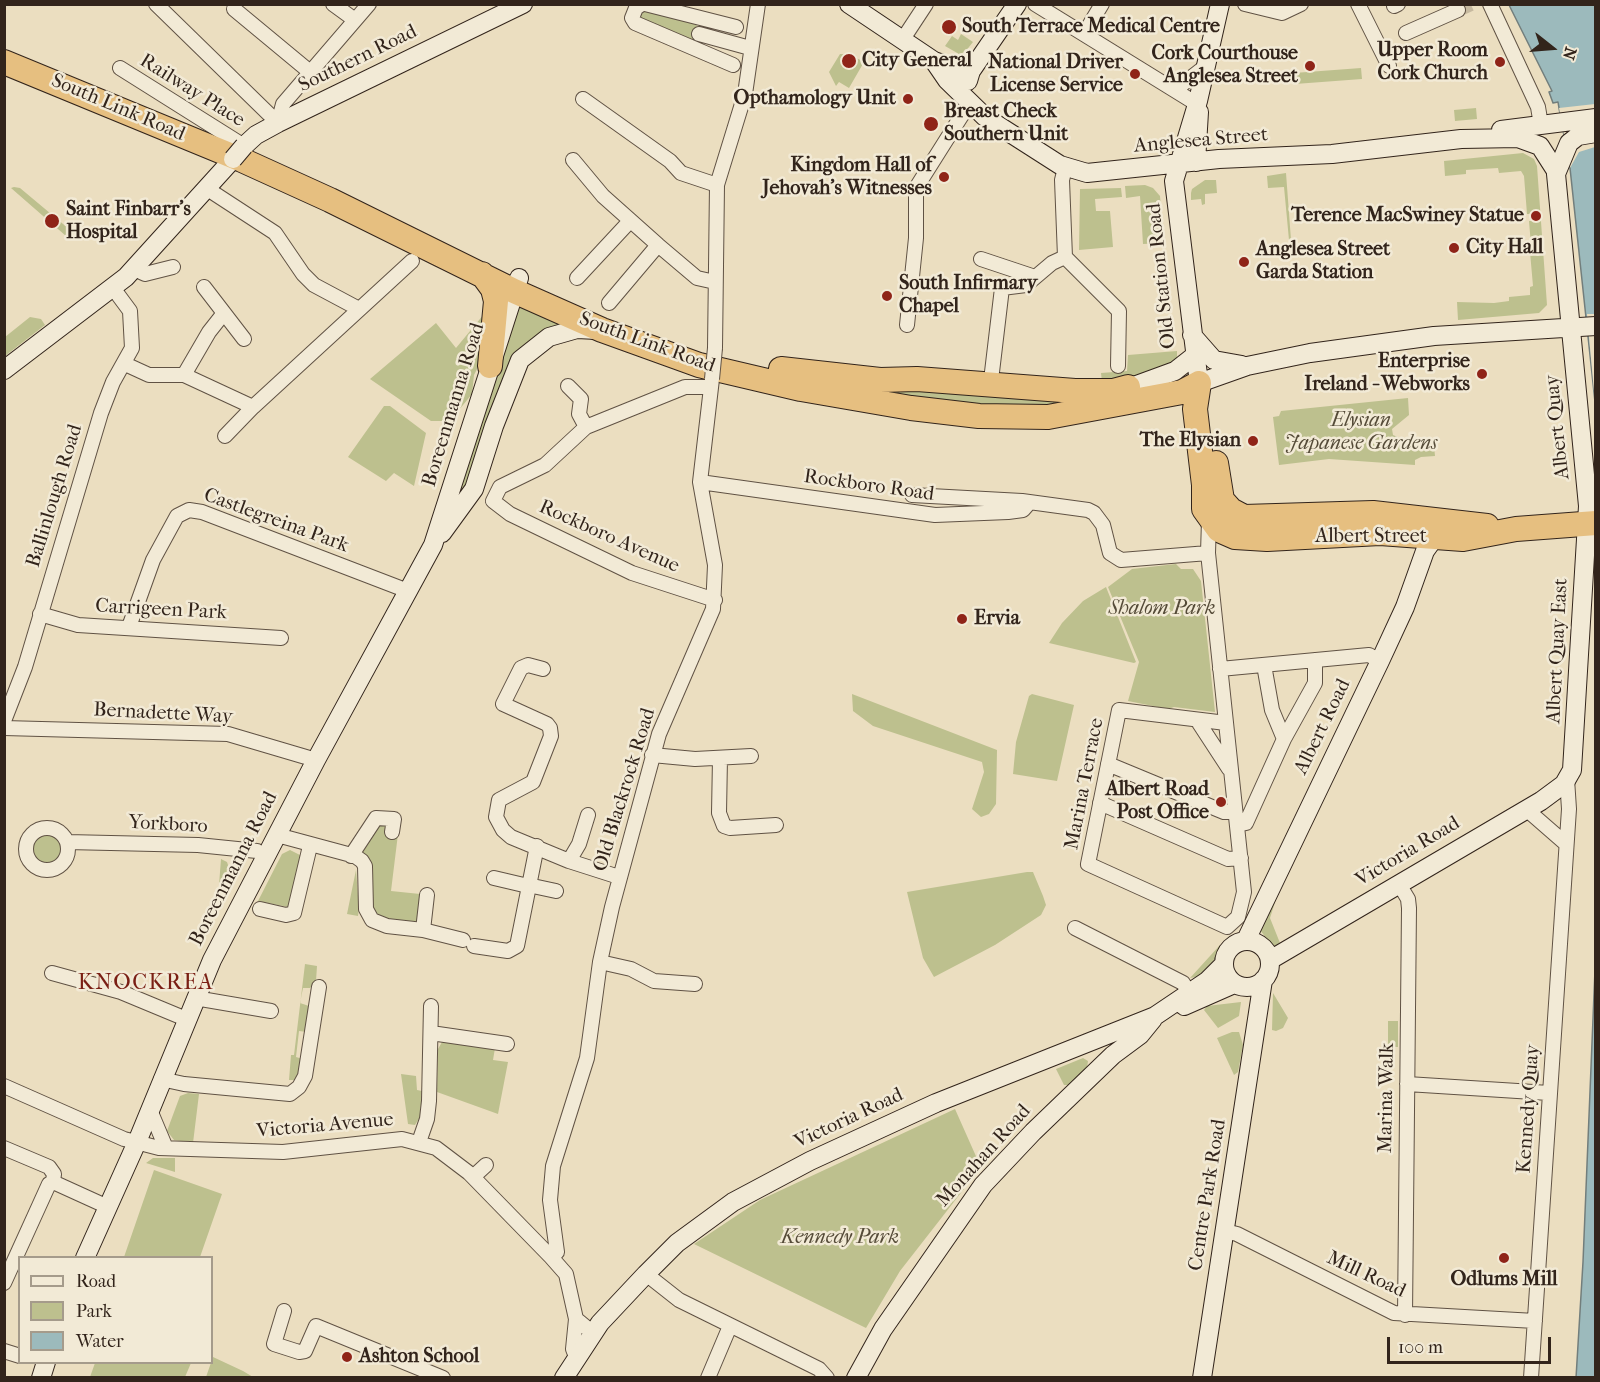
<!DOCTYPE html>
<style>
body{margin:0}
#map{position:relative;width:1600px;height:1382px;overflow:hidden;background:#ebdec0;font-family:"IM FELL French Canon",serif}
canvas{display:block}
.frame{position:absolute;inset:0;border:6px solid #32241b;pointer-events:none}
.legend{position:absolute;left:18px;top:1256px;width:195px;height:108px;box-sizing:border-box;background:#f2ead6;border:2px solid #a59b8b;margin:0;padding:8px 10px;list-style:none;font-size:18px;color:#32241b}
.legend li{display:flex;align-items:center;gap:12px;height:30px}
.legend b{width:30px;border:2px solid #a59b8b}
.north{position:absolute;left:1522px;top:18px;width:60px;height:60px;-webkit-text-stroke:4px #f2ead6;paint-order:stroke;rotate:107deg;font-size:16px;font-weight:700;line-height:24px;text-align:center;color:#32241b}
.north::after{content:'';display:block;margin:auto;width:21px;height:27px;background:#32241b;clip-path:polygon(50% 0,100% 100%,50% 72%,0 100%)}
.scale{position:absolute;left:1387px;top:1337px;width:164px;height:27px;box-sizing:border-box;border:3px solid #32241b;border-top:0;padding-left:8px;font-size:18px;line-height:21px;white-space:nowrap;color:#32241b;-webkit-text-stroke:4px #f2ead6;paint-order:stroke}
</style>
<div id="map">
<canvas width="1600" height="1382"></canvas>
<div class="frame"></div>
<ul class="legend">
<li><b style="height:8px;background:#f2ead6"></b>Road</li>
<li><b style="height:16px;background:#bdc08e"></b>Park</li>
<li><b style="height:16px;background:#9cbabc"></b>Water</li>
</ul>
<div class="north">N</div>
<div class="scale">100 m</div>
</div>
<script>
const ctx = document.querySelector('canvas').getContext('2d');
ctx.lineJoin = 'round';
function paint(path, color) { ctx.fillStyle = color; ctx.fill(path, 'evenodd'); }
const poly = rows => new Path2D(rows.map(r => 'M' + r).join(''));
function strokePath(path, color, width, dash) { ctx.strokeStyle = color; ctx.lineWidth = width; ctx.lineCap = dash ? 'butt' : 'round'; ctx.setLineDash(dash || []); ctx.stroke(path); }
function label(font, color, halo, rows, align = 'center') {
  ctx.font = font + ' "IM FELL French Canon",serif'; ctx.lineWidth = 5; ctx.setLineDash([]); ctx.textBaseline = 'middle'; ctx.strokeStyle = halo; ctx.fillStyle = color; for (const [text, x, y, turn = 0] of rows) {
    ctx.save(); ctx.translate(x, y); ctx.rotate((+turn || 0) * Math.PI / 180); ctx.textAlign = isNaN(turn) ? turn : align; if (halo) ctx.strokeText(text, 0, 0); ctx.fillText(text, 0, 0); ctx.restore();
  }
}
const green = poly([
 [639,9,697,24,694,39,692,41,639,22],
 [961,34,973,42,965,52,959,54,945,46,952,36,958,40],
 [840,54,849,54,864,62,849,88,839,82,836,86,829,72],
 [1361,68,1362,79,1295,84,1294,73],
 [1476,108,1477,119,1455,121,1454,110],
 [1523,153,1534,159,1537,166,1547,305,1539,313,1458,320,1457,302,1494,303,1509,301,1509,297,1530,295,1530,287,1533,286,1530,252,1534,251,1534,245,1531,245,1529,221,1532,221,1532,214,1527,214,1524,176,1521,171,1499,173,1498,168,1466,170,1466,174,1445,176,1444,161],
 [1286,173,1291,240,1289,240,1284,187,1268,188,1267,176],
 [1205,180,1216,180,1217,193,1205,194,1205,204,1202,205,1201,199,1191,200,1191,193,1192,189],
 [1145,185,1153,188,1160,196,1164,243,1143,244,1140,196,1126,198,1125,186],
 [14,187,20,188,75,234,66,236,11,188],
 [1121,188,1122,197,1095,199,1096,211,1110,211,1113,247,1079,250,1080,189],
 [519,300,573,325,531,340,463,501,456,492],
 [489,308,485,353,474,375,472,394,450,421,431,421,370,379,436,323,456,348],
 [30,317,41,319,45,325,5,356,5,337],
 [1177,351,1177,362,1158,373,1102,382,1101,373,1127,371,1128,355],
 [864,386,1072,399,1071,405,1005,408,919,401],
 [1408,398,1409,415,1392,429,1393,435,1421,447,1434,446,1435,456,1421,457,1415,460,1415,465,1329,459,1279,465,1273,417,1279,416,1281,411],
 [384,406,390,406,426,433,414,486,394,473,386,481,348,457],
 [1176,564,1181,569,1193,569,1201,581,1215,712,1174,707,1168,709,1128,701,1139,662,1108,587,1132,569],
 [1106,587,1136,662,1134,663,1049,643,1062,623,1083,601],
 [852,694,997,750,996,804,989,814,981,817,972,809,984,772,982,762,873,726,853,711],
 [1032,694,1074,705,1057,781,1013,774,1016,742,1029,696],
 [386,822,398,834,391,891,420,894,417,924,387,920,377,916,373,909,362,849,375,826],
 '33 849a14 14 0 1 1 28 0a14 14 0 1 1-28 0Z',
 [290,850,302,856,290,905,288,907,258,901,282,854],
 [221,859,227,862,230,871,223,903,217,911],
 [356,870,359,908,358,916,347,914],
 [1027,872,1033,872,1043,896,1046,905,1041,915,995,945,934,977,923,958,907,892],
 [1278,893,1270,918,1280,943,1273,947,1260,930],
 [1220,945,1220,952,1202,976,1190,978],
 [305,964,317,966,316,981,310,988,303,988,300,1003,309,1006,307,1032,299,1031,296,1057,303,1059,302,1073,296,1080,289,1080,291,1055,294,1055],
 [1273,993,1288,1018,1283,1028,1276,1031,1272,1030],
 [1241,1002,1239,1016,1218,1028,1204,1010,1207,1006],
 [1388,1021,1398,1021,1398,1047,1388,1047],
 [1232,1032,1239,1032,1243,1045,1238,1072,1234,1075,1217,1038],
 [442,1042,495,1048,493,1060,508,1062,498,1114,437,1092,438,1049],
 [1083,1058,1088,1061,1087,1068,1068,1085,1064,1085,1056,1069],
 [401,1074,416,1076,417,1090,422,1091,420,1117,415,1125,408,1124],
 [188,1093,199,1094,193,1143,174,1140,167,1131,180,1096],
 [955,1109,979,1163,978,1171,900,1271,866,1328,694,1244,760,1200],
 [153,1158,175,1158,175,1172,146,1163],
 [154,1170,222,1194,200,1257,124,1257],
 [213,1357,243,1371,253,1377,206,1377],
 [95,1363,95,1362,191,1363,185,1377,90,1377]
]);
const water = poly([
 [1509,5,1595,5,1595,402,1570,168,1559,108,1558,102,1553,103,1549,92,1552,91,1509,5],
 [1595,970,1596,1377,1576,1378,1583,1262,1595,970]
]);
const pier = poly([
 [1595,104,1595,147,1579,152,1570,168,1559,108],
 [1587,314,1595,314,1595,402,1589,337]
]);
const streetTunnel = poly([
 [1458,10,1471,4]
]);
const street = poly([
 [156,4,278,123],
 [333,4,355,20],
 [642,4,636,8,632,18,635,23,733,65],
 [645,4,736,27],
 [1035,4,1192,101,1198,101],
 [1245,4,1282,13,1301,4],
 [1358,4,1389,66],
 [1490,4,1538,107,1541,125],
 [1394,6,1398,4],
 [234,9,310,72],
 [1406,33,1458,10],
 [699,34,750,48],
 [1084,34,1102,4],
 [903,39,926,4],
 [120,68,244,146],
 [1175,90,1206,66],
 [583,99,670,161,681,173,717,185],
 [278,123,283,104,369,4],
 [573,160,603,196,658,245,697,278,715,282],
 [1065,168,1062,180,1065,257,1119,311,1118,366],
 [206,188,275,233,303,274,314,285,359,309],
 [981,259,1035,277],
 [134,269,145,274,173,267],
 [577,278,630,221],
 [204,287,244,339],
 [609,303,658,245],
 [907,325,916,238,916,188,962,115,972,107],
 [715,348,717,185,745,94,758,4],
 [125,364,149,375,184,375,253,407],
 [992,372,1002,288,1026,285,1052,263,1065,257],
 [184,375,209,332,224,313],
 [568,386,581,399,579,414,586,427],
 [711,387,685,387,586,427,545,465,500,487,493,501,510,514,632,573,715,600],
 [225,436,253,407,412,261],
 [700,482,935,515,1008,512,1023,510,1030,502],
 [912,495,1022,501,1088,510,1094,513,1103,525,1110,553,1121,560,1208,553],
 [1209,520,1208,553,1244,892,1238,917,1227,927,1088,864,1119,710,1226,723],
 [40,614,78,625,281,638],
 [129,627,153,560,177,516,189,510,202,512,408,591],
 [1264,665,1272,710,1284,739],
 [543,669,528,665,521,668,503,704,547,724,550,728,551,736,533,782,499,800,496,817,503,830,511,837,569,861,619,877],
 [1220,669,1369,655,1380,661],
 [1197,720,1229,769],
 [4,721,25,667,101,413,113,382,132,348,130,311,113,288],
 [4,728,228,734,316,760],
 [652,755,695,759,751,756],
 [720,758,719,813,724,826,730,828,776,825],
 [1108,764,1224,812,1235,812],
 [1100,803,1228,859,1241,858],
 [1526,809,1565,843],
 [1237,825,1246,823,1284,739,1315,683,1315,660],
 '26 849a21 21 0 1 1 42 0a21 21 0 1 1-42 0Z',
 [277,835,355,856,362,861,365,866,366,909,372,920,387,926,423,930,463,940],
 [67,842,198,845,257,851,265,858],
 [351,856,376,818,394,819,392,832],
 [569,861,579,844,588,815],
 [494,878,528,886],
 [1399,884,1408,899,1409,908,1405,1315],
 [528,885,556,891],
 [260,909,286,915,294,913,310,846],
 [1075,928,1183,983,1194,1001],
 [423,930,427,895],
 [474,946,508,951,517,946,537,846],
 [600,962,631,969,654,981,695,984],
 [52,973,121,992,186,1019],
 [195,998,271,1011],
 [431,1033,507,1044],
 [161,1079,184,1084,290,1094,299,1087,305,1076,319,987],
 [1407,1084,1549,1093],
 [4,1086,124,1139,159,1148,283,1152,402,1139,436,1148,469,1173,551,1257,566,1274,576,1319,593,1333],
 [150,1110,166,1148],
 [419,1142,427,1119,429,1101,431,1006],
 [4,1148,49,1167,54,1174,53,1182],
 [473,1177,486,1165],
 [1225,1231,1237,1234,1394,1313,1535,1321],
 [551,1257,557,1252,550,1200,553,1166,587,1058,600,962,612,907,659,734,713,609,715,565,700,482,712,379],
 [646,1274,679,1300,819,1369,827,1378],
 [4,1283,49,1184,53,1182,108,1207],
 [284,1311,274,1344,299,1352,305,1351,316,1326,443,1378],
 [4,1351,20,1356],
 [576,1357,573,1349,576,1319],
 [708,1378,730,1326],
 [1531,1378,1569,809,1567,779]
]);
const secondary = poly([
 [849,4,934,61,963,71,971,71],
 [1220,4,1198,101,1174,181,1199,383,1247,366,1310,353,1434,336,1596,326],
 [934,61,947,80,985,117,1060,165,1087,173,1219,159,1332,154,1461,139,1518,138,1540,146,1556,171],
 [968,81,971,71,1017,4],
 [1501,130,1596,118],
 [244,146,256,135,278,123,523,4],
 [1196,162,1199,112],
 [1192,335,1214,360,1242,365],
 [4,370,126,277,233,159],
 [1134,386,1175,371,1194,356],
 [442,533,474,489,494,426,520,360,549,337,577,329,597,330],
 [1246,940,1380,661,1405,607,1425,551,1440,530],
 '1224 964a23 23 0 1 1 46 0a23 23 0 1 1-46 0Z',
 [1270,960,1541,801,1564,784,1572,770,1588,506,1556,174,1569,143,1578,136,1596,133],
 [1184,1006,1234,984],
 [85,1258,137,1142,212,960,316,760,433,545,519,278],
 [41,1378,46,1362],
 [564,1378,600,1323,646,1274,677,1243,733,1202,810,1161,936,1103,1155,1016,1207,981,1223,965],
 [856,1378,883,1329,983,1185,1033,1132,1113,1055,1140,1035,1153,1019],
 [1202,1378,1263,980]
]);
const highway = poly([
 [4,62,242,160,330,200,514,291,602,330,699,365,801,389,911,408,979,416,1048,417,1182,392,1199,383],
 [482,274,493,289,496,301,490,366],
 [781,369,880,380,917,379,1075,391,1113,391,1128,387],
 [1199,383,1195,409,1204,485,1204,509,1219,530,1235,537,1267,539,1380,533,1463,539,1516,529,1596,523],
 [1216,463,1222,500,1231,510,1244,517,1373,513,1487,526]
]);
const streetBridge = poly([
 [712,379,715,348]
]);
const secondaryBridge = poly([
 [233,159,244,146]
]);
const markers = [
 [949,27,8,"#8f2418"],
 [849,61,8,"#8f2418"],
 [1500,62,6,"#8f2418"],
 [1310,66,6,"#8f2418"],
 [1135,74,6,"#8f2418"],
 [908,99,6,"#8f2418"],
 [931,124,8,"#8f2418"],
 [944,177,6,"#8f2418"],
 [1536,216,6,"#8f2418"],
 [52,221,8,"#8f2418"],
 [1454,248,6,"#8f2418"],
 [1244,262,6,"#8f2418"],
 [887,296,6,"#8f2418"],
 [1482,374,6,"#8f2418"],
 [1253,441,6,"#8f2418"],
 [962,619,6,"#8f2418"],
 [1221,802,6,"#8f2418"],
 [1504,1258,6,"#8f2418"],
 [347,1357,6,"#8f2418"]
];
const poiNames = [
 ["South Terrace Medical Centre",962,27],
 ["Upper Room",1488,51,"right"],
 ["Cork Church",1488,74,"right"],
 ["Cork Courthouse",1298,54,"right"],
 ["Anglesea Street",1298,77,"right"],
 ["City General",862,61],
 ["National Driver",1123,63,"right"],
 ["License Service",1123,86,"right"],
 ["Opthamology Unit",896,99,"right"],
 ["Breast Check",944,112],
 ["Southern Unit",944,135],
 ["Kingdom Hall of",932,166,"right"],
 ["Jehovah's Witnesses",932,189,"right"],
 ["Saint Finbarr's",66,210],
 ["Hospital",66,233],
 ["Terence MacSwiney Statue",1524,216,"right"],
 ["City Hall",1466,248],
 ["Anglesea Street",1256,250],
 ["Garda Station",1256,273],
 ["South Infirmary",899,284],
 ["Chapel",899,307],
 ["Enterprise",1470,362,"right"],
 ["Ireland - Webworks",1470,385,"right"],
 ["The Elysian",1241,441,"right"],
 ["Ervia",974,619],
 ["Albert Road",1209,790,"right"],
 ["Post Office",1209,813,"right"],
 ["Odlums Mill",1504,1280,"center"],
 ["Ashton School",359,1357]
];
const streetNames = [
 ["Southern Road",358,59,-26],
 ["Railway Place",192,91,32],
 ["South Link Road",118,108,23],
 ["Anglesea Street",1201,141,-5],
 ["Old Station Road",1162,276,-96],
 ["South Link Road",647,343,20],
 ["Boreenmanna Road",454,405,-73],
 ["Albert Quay",1558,427,-96],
 ["Rockboro Road",869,486,8],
 ["Ballinlough Road",55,496,-73],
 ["Castlegreina Park",276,521,20],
 ["Rockboro Avenue",609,537,24],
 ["Albert Street",1371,537],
 ["Carrigeen Park",161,610,3],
 ["Albert Quay East",1558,651,-87],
 ["Bernadette Way",163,714,3],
 ["Albert Road",1323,727,-64],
 ["Marina Terrace",1085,784,-79],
 ["Old Blackrock Road",625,790,-73],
 ["Yorkboro",168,825,3],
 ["Victoria Road",1408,852,-31],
 ["Boreenmanna Road",234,869,-63],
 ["Marina Walk",1387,1098,-89],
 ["Kennedy Quay",1529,1109,-86],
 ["Victoria Road",849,1119,-25],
 ["Victoria Avenue",325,1126,-5],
 ["Monahan Road",984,1156,-48],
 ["Centre Park Road",1208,1195,-81],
 ["Mill Road",1366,1275,25]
];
const parkNames = [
 ["Elysian",1361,421],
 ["Japanese Gardens",1361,444],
 ["Shalom Park",1162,609],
 ["Kennedy Park",840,1238]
];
const quarterNames = [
 ["KNOCKREA",146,984]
];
paint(green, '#bdc08e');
paint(water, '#9cbabc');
strokePath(water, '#727e7c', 1.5);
paint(pier, '#ebdec0');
strokePath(streetTunnel, '#c6b99f', 14, [14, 7]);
strokePath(street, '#605244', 16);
strokePath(secondary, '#32241b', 20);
strokePath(highway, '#32241b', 26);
strokePath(street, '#f2ead6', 14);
strokePath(secondary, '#f2ead6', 18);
strokePath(highway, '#e6bf80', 24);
strokePath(streetBridge, '#605244', 16, []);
strokePath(secondaryBridge, '#32241b', 20, []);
strokePath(streetBridge, '#f2ead6', 14);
strokePath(secondaryBridge, '#f2ead6', 18);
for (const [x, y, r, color] of markers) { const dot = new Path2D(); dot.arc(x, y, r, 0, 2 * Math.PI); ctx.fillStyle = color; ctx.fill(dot); strokePath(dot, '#f2ead6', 2); }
label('bold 20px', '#32241b', '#f2ead6', poiNames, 'left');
label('20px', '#32241b', '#f2ead6', streetNames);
label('italic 20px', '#554b38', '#f2ead6', parkNames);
ctx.letterSpacing = '1.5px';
label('22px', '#7a1f14', '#f2ead6', quarterNames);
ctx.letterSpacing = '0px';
</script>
